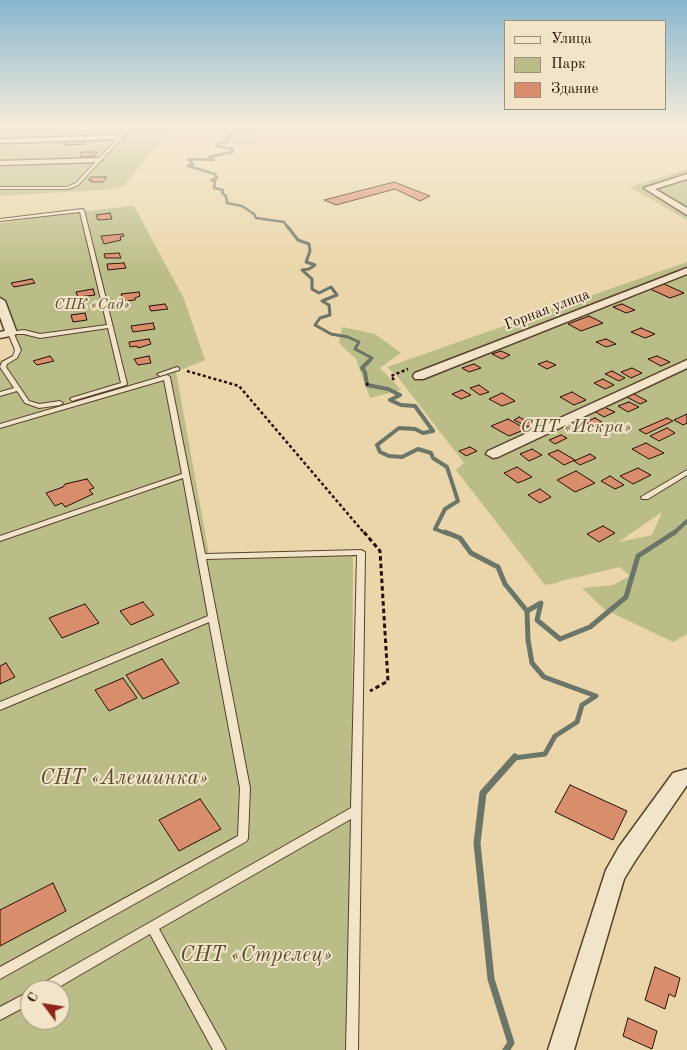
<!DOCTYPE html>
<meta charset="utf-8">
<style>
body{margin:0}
#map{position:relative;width:687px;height:1050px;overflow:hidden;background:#ead6aa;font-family:"Old Standard TT",serif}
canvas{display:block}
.legend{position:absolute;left:504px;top:20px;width:162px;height:90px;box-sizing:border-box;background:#f1e4c8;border:1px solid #a18e79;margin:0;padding:6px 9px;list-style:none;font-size:15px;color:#280e03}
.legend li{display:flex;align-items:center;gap:10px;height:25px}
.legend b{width:25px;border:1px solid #a18e79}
.north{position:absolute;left:20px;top:980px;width:50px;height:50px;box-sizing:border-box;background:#f1e4c8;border:1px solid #a18e79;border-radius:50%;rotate:301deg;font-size:14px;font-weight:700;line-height:20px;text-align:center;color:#280e03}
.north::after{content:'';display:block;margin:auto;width:18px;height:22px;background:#8f2418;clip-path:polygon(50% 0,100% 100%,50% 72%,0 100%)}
</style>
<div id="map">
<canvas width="687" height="1050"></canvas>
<ul class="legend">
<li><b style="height:6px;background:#f1e4c8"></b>Улица</li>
<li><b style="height:14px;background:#babd87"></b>Парк</li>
<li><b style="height:14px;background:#d88d6d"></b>Здание</li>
</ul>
<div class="north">С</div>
</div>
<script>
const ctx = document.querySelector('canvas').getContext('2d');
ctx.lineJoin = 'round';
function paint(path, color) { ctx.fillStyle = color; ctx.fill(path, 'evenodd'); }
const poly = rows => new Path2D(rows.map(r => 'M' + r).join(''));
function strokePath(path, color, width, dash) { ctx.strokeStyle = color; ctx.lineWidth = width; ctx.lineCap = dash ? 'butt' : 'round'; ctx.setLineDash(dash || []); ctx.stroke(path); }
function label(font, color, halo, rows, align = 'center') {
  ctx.font = font + ' "Old Standard TT",serif'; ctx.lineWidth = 4; ctx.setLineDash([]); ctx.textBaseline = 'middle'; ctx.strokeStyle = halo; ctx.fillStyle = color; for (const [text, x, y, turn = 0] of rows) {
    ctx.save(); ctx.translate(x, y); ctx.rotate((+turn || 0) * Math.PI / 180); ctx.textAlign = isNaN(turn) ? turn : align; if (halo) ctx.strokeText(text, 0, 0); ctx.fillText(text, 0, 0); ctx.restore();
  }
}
const green = poly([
 [0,126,174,126,124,186,102,190,0,196],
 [231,126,260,126,253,135,259,139,254,145,236,144,221,140],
 [687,169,687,215,672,207,687,216,687,220,630,187],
 [134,206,184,299,205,360,176,372,210,560,353,555,351,1050,0,1050,0,361,22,353,0,301,0,223,86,211],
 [30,990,60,990,60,1020,30,1020],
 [687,262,687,267,669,274,687,267,687,634,673,642,604,609,582,588,613,585,630,576,620,567,561,581,557,583,545,585,456,470,464,463,397,376,387,367],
 [662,512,652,535,619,542,620,541],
 [342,327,375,334,401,353,380,368,401,390,370,398,356,359,339,343]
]);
const streamFar4 = poly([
 [243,126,226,139,228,142,219,143,216,146,233,149,232,152,209,157,214,160,188,159,193,164,188,166,215,174,217,178,211,180,215,181,214,188,223,190,222,193,226,196,227,203,242,206,254,214,256,218,284,222,289,229]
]);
const streamFar3 = poly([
 [288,227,298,240,309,244,310,251,306,262,315,265,309,269,302,270,312,279,312,289,319,293,331,287,337,295,322,301,329,305,330,315,320,318,315,325,331,334,348,337,359,342,355,349,372,358,369,361]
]);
const streamFar2 = poly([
 [370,360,362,368,365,372,367,385,388,389,400,395,390,400,401,405,415,406,433,431,423,433,415,429,399,428,377,445,380,452,389,456,402,457,418,449,431,453,433,458,447,467,458,501,445,509,435,529,448,534],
 [673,534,687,521]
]);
const streamFar1 = poly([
 [445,532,460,538,471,553,498,567,505,584,527,611,528,640,532,663,544,677,596,696,582,705,577,722,555,736,545,754,514,758],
 [527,611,541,603,537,620,560,639,590,627,626,597,638,556,675,532]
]);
const stream = poly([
 [506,1050,511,1043,491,979,477,843,483,793,515,757]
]);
const building = poly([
 [63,140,72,141,86,140,84,144,65,145,66,143,61,143,63,140],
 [82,152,97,152,95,156,80,157,82,152],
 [91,177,107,177,103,182,91,182,92,180,88,180,91,177],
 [394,182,430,196,420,201,395,189,336,205,324,200,394,182],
 [110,213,112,219,98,220,96,215,110,213],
 [123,234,124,236,120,237,121,240,104,244,101,236,123,234],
 [119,253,121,258,105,258,104,254,119,253],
 [124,263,126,268,108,270,107,264,124,263],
 [32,279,35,283,14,287,11,283,32,279],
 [664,284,684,293,670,298,650,289,664,284],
 [93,289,95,295,78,297,76,292,93,289],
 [139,292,140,296,135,298,135,300,124,301,121,294,139,292],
 [165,304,168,309,151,311,149,306,165,304],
 [622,304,635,310,626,313,613,307,622,304],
 [85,313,87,320,73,322,71,315,85,313],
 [589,316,603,323,581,331,568,324,589,316],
 [153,323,155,329,133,332,131,326,153,323],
 [641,328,655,334,645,338,631,332,641,328],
 [149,339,151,344,138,348,137,346,130,347,129,342,149,339],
 [606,339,616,344,606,347,596,342,606,339],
 [501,351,510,355,502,359,492,354,501,351],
 [50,356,54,361,37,365,33,361,50,356],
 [149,356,151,363,138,365,134,359,149,356],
 [657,356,670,362,661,366,648,359,657,356],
 [547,361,556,365,547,369,538,364,547,361],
 [474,364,481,368,469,372,462,368,474,364],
 [632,368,642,373,631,378,621,372,632,368],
 [612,371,625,378,619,381,605,374,612,371],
 [603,379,614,385,605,389,594,383,603,379],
 [479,385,489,392,480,395,470,388,479,385],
 [462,390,471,395,461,399,452,394,462,390],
 [572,392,586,400,574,405,560,397,572,392],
 [502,393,515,401,502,406,489,399,502,393],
 [632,393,647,401,640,404,625,396,632,393],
 [629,402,639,407,628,412,618,406,629,402],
 [604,407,615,412,604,417,594,411,604,407],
 [687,414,687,423,683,425,674,420,687,414],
 [519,417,533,424,528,427,514,420,519,417],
 [595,418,602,422,592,426,585,422,595,418],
 [667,418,673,421,646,434,639,430,667,418],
 [508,419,526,429,509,436,491,426,508,419],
 [667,428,675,433,659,441,650,436,667,428],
 [561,435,567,438,555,444,549,440,561,435],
 [646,443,664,453,649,459,632,449,646,443],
 [470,447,477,451,466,456,459,451,470,447],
 [532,449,542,455,529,461,520,454,532,449],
 [558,450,575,460,564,465,548,454,558,450],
 [590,454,596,458,580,465,574,461,590,454],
 [517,467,532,477,518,483,504,473,517,467],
 [638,468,651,475,633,484,620,476,638,468],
 [576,471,595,483,575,492,557,480,576,471],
 [610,476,624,485,615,489,601,481,610,476],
 [87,479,94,488,89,490,93,494,65,507,62,503,55,506,46,493,63,487,65,484,87,479],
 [540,489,551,497,540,503,528,495,540,489],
 [603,526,615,533,599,542,587,534,603,526],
 [143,602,154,615,131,625,120,611,143,602],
 [85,604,99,623,62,638,49,618,85,604],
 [162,659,179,683,143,699,126,675,162,659],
 [6,663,15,677,0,684,0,666,6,663],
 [123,678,137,698,109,711,95,690,123,678],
 [570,785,627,811,613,840,555,812,570,785],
 [200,799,221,829,179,851,159,820,200,799],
 [53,883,66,911,0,946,0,910,53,883],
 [655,967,680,978,675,997,669,994,665,1009,645,1000,655,967],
 [628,1018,657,1031,652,1049,623,1036,628,1018]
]);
const pathFar1 = poly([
 [187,371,239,386,365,534],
 [394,380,391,376,408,369],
 [366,385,369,383]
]);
const path = poly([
 [364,532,380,551,388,681,370,691]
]);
const lane = poly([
 [129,126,133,126,78,185,68,189,0,189,0,187,67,187,76,183,129,126],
 [284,126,289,126,281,129,279,128,284,126],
 [82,209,84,210,127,384,126,385,75,400,73,401,70,399,71,398,121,383,108,328,40,338,24,334,14,334,21,350,17,358,7,364,6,367,29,401,39,404,60,401,63,403,60,405,39,408,25,403,17,391,0,396,0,392,14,388,0,367,2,362,13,356,15,350,8,333,9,332,24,330,40,334,107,325,80,212,0,221,0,219,82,209],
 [177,367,179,368,179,370,160,376,157,374,177,367],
 [167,375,170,377,205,554,361,550,365,552,358,1050,346,1050,351,819,159,929,226,1050,213,1050,150,934,54,990,36,990,38,986,351,808,357,555,206,559,250,788,248,838,247,841,0,979,0,967,238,836,240,788,209,622,0,710,0,702,208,616,183,478,0,541,0,536,182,474,164,380,0,428,0,424,167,375],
 [687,470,687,475,648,499,642,499,641,497,687,470],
 [30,991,30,1004,0,1020,0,1007,30,991]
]);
const street = poly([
 [123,135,123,139,120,139,0,143,0,139,123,135],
 [101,158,102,160,98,162,0,165,0,161,101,158],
 [687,174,687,179,655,189,687,208,687,215,644,188,687,174],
 [687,268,687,274,423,379,415,379,413,376,415,373,687,268],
 [0,298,5,301,17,333,15,335,0,338,0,332,5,331,0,317,0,298],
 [687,360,687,368,498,457,493,458,486,454,488,451,687,360],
 [687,769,687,785,635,861,624,879,574,1050,548,1050,606,870,619,847,673,773,687,769]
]);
const farParknames = [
 ["СПК «Сад»",92,305]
];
const farStreetnames = [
 ["Горная улица",547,310,-21]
];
const parkNames = [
 ["СНТ «Искра»",576,427]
];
const nearParknames = [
 ["СНТ «Алешинка»",124,778],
 ["СНТ «Стрелец»",256,955]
];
paint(green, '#babd87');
strokePath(streamFar4, '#6b7568', 2.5);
strokePath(streamFar3, '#6b7568', 3);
strokePath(streamFar2, '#6b7568', 4);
strokePath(streamFar1, '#6b7568', 5);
strokePath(stream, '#6b7568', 7);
paint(building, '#d88d6d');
strokePath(building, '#280e03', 1);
strokePath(lane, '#58402d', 2);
strokePath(street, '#58402d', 3);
strokePath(pathFar1, '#280e03', 2.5, [3, 2.5]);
strokePath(path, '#280e03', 3, [4.5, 3]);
paint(lane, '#f1e4c8');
paint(street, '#f1e4c8');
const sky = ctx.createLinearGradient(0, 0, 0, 273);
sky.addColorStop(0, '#88b6d0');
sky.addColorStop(0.46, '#f6edd9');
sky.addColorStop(1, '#f6edd900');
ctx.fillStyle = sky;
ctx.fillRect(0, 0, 687, 273);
label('italic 15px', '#5b4b31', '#f1e4c8', farParknames);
label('15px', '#280e03', '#f1e4c8', farStreetnames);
label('italic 18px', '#5b4b31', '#f1e4c8', parkNames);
label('italic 21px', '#5b4b31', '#f1e4c8', nearParknames);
</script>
